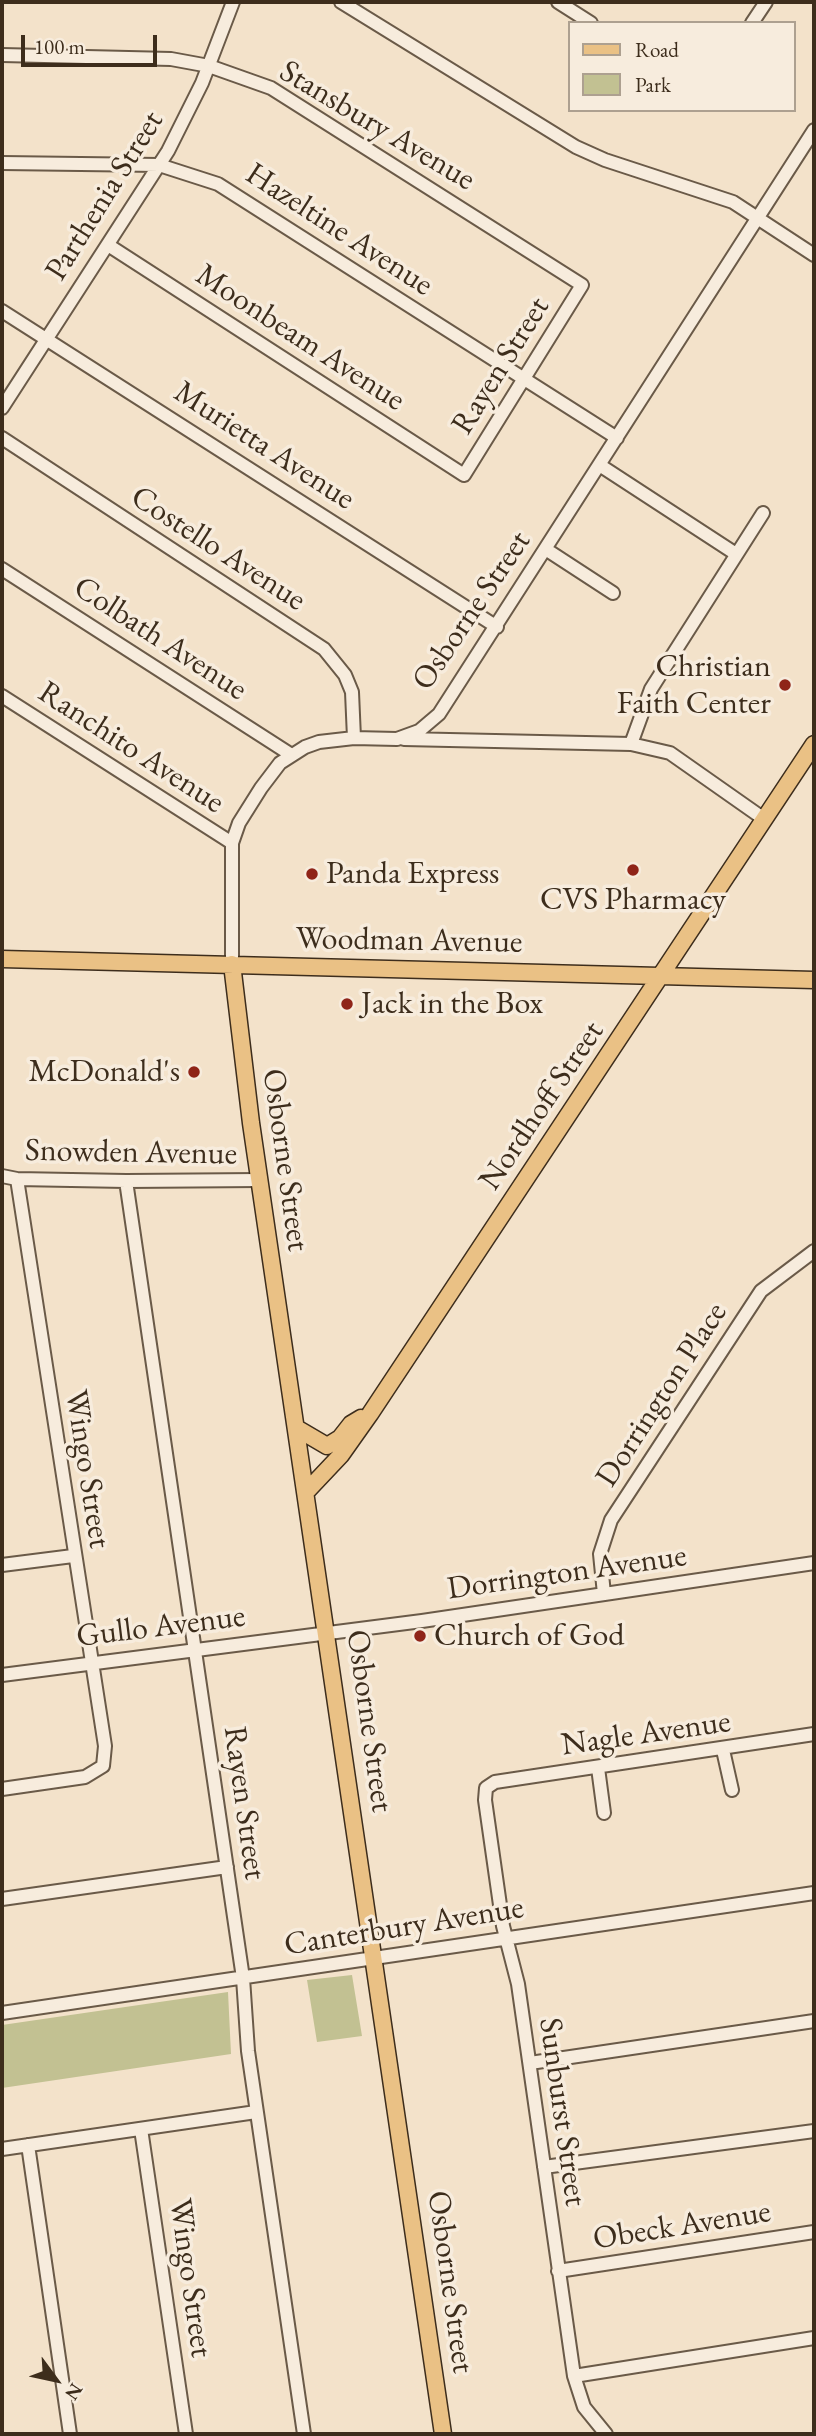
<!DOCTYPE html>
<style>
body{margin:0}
#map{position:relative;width:816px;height:2436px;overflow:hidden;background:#f3e2ca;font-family:"EB Garamond",serif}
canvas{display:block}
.frame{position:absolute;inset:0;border:4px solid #3d2d1c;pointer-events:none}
.legend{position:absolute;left:568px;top:21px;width:228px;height:91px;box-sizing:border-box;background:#f7ecdd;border:2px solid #ada090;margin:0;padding:9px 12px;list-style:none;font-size:21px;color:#3d2d1c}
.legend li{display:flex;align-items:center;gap:14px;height:35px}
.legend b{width:35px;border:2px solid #ada090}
.north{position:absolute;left:21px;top:2345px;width:70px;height:70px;-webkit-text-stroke:5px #f7ecdd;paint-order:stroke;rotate:123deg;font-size:19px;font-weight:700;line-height:28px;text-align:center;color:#3d2d1c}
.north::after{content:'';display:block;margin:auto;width:24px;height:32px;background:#3d2d1c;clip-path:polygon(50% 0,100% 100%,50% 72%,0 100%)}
.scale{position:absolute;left:21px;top:35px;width:136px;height:32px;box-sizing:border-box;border:4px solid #3d2d1c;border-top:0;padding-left:9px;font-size:21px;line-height:24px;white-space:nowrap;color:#3d2d1c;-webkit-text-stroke:5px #f7ecdd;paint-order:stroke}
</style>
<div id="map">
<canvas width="816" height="2436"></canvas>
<div class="frame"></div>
<ul class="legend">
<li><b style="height:9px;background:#eac185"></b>Road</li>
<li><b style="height:19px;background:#c2c192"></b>Park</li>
</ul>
<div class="north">N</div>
<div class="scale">100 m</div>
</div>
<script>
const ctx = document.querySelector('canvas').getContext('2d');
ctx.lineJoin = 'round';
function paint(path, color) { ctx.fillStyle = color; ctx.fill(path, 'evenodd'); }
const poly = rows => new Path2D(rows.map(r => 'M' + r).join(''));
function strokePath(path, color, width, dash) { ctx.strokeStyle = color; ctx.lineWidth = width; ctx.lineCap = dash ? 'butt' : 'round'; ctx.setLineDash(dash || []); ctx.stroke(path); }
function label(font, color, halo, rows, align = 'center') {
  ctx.font = font + ' "EB Garamond",serif'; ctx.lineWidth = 7; ctx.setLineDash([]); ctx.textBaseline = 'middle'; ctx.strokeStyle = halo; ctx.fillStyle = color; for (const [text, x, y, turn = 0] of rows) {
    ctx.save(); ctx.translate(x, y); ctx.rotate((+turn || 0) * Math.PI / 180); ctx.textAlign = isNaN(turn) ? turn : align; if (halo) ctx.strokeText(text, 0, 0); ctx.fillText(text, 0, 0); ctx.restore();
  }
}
const green = poly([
 [352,1975,362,2036,317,2042,307,1980],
 [228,1992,231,2054,2,2088,2,2025]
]);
const minor = poly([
 [341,2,576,147,605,160,733,202,814,255],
 [558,2,591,23],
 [752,23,766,2],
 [2,55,171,59,209,66,271,88,582,285,464,475,108,245],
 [2,163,159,165,218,184,617,438],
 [2,311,497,627],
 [2,408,168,151,202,83,233,2],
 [2,438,324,649,345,675,352,692,354,738],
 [601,466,736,554],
 [547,550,613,593],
 [2,569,290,754],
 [2,696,232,843],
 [404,739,631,744,670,753,764,819],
 [631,744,651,689,763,513],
 [232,964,232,843,239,823,261,788,280,763,305,747,319,742,354,738,397,739,419,731,439,714,814,130],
 [2,1176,17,1179,126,1181,260,1180],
 [126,1181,243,1978,248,2051,304,2434],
 [2,1565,73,1556],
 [604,1594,600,1554,611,1520,761,1291,814,1251],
 [2,1675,422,1621,814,1563],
 [723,1750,732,1790],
 [598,1768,604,1813],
 [2,1789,85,1777,103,1766,105,1746,17,1179],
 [2,1899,227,1867],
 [2,2013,814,1893],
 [530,2063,814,2021],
 [141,2129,186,2434],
 [28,2145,70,2434],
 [2,2149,256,2112],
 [544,2167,814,2131],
 [558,2271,814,2232],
 [574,2376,814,2338],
 [606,2434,584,2407,574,2376,518,1984,503,1926,485,1800,486,1788,495,1782,814,1734]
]);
const major = poly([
 [2,959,814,980],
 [232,964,251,1123,443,2434],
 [298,1429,327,1446,340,1438,351,1424,361,1418],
 [307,1491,341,1455,370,1414,814,744]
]);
const markers = [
 [785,685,7,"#8f2418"],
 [633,870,7,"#8f2418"],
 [312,874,7,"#8f2418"],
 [347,1004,7,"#8f2418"],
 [194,1072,7,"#8f2418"],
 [420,1636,7,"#8f2418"]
];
const streetNames = [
 ["Stansbury Avenue",377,126,31],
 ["Parthenia Street",105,196,-58],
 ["Hazeltine Avenue",339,230,33],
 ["Moonbeam Avenue",300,338,33],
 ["Rayen Street",501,366,-58],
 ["Murietta Avenue",264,446,33],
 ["Costello Avenue",218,549,33],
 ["Osborne Street",472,611,-56],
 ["Colbath Avenue",160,639,33],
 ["Ranchito Avenue",131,748,33],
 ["Woodman Avenue",409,941,1],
 ["Nordhoff Street",542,1106,-56],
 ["Snowden Avenue",131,1153,1],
 ["Osborne Street",285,1160,82],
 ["Dorrington Place",662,1395,-57],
 ["Wingo Street",87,1469,81],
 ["Dorrington Avenue",567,1573,-8],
 ["Gullo Avenue",161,1627,-7],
 ["Osborne Street",369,1721,82],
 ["Nagle Avenue",646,1734,-8],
 ["Rayen Street",244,1803,82],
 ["Canterbury Avenue",404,1927,-9],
 ["Sunburst Street",562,2112,82],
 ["Obeck Avenue",682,2226,-9],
 ["Wingo Street",190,2278,82],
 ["Osborne Street",450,2282,82]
];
const poiNames = [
 ["Christian",771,667,"right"],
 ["Faith Center",771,704,"right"],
 ["Panda Express",326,874],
 ["CVS Pharmacy",633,900,"center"],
 ["Jack in the Box",361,1004],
 ["McDonald's",180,1072,"right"],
 ["Church of God",434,1636]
];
paint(green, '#c2c192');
strokePath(minor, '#6a5a48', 16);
strokePath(major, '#3d2d1c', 19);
strokePath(minor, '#f7ecdd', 12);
strokePath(major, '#eac185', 16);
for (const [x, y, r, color] of markers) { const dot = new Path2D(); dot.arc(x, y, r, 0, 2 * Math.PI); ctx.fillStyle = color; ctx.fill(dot); strokePath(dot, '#f7ecdd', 2.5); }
label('32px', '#3d2d1c', '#f7ecdd', streetNames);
label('32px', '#3d2d1c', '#f7ecdd', poiNames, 'left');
</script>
